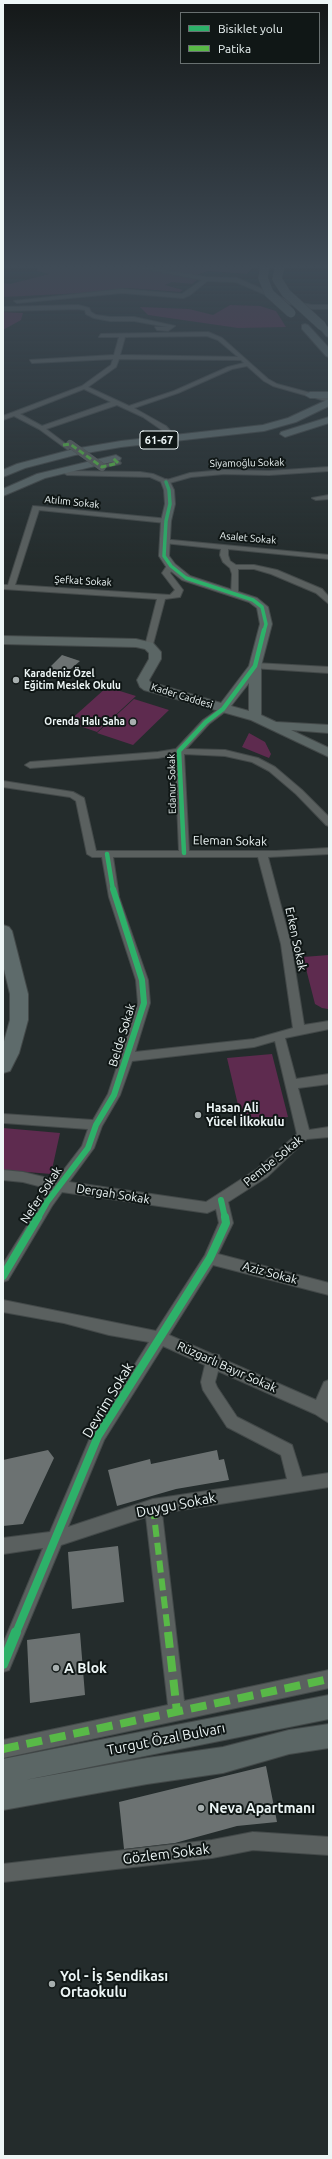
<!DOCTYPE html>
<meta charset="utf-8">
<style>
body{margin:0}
#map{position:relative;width:332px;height:2159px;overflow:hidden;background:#242c2c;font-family:Ubuntu,sans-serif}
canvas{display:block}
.frame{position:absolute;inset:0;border:4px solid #edf6f6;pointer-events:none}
.legend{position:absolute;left:180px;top:12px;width:140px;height:52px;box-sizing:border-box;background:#101716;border:1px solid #687070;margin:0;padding:5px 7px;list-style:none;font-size:12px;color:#edf6f6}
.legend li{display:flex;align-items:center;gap:8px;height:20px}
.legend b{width:20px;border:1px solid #687070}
</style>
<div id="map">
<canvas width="332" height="2159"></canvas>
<div class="frame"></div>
<ul class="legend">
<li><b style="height:5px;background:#2db169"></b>Bisiklet yolu</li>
<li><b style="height:5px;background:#58b947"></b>Patika</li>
</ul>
</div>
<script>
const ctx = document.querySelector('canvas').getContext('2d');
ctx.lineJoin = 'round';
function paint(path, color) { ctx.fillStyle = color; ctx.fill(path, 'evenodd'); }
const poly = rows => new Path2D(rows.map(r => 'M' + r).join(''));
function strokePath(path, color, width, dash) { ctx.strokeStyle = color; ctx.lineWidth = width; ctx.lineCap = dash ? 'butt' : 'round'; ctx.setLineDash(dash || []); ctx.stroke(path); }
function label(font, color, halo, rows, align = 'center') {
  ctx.font = font + ' Ubuntu,sans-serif'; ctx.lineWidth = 4; ctx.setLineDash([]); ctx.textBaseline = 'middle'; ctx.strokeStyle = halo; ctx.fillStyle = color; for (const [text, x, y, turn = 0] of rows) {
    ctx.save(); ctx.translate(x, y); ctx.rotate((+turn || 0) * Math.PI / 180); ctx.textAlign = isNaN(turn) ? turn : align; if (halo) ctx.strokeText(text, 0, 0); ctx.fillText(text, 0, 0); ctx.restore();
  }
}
const green = poly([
 [38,266,246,266,253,267,247,274,208,271,191,277,197,280,192,284,172,282,165,285,183,290,180,292,127,288,84,293,3,297,3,283,10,284,49,274,37,271],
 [230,305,260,306,276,311,286,327,238,328,148,315,140,307,189,309,213,315],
 [3,312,23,313,21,320,3,330],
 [107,687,136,696,97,732,68,722],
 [134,699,169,710,133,745,97,733],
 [249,733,265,742,271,754,269,758,242,747],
 [329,955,329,1009,328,1009,322,1008,315,1004,303,957],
 [272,1054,288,1117,242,1122,227,1058],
 [3,1128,60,1133,51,1174,3,1170]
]);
const stream = poly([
 [326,266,329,267]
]);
const building = poly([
 [62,655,80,661,65,674,48,669],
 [48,1450,54,1458,23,1524,3,1526,3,1460],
 [217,1450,219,1460,224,1459,229,1480,176,1489,117,1506,108,1470,150,1459,151,1464],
 [118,1546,124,1602,72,1609,68,1552],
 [80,1633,85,1695,30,1703,27,1640],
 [266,1766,277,1822,237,1826,175,1843,124,1849,119,1802]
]);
const street = poly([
 [130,266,139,266,206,277,237,278,289,301,312,305,329,305,329,309,312,309,285,303,236,282,207,281,190,295,183,298,122,293,17,303,14,301,122,289,182,294,202,280,130,266],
 [78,305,89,308,91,312,96,315,110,317,134,317,175,326,168,331,157,330,155,327,167,327,134,321,110,321,94,318,86,314,85,310,78,309,3,311,3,307,78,305],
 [208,332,222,338,268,379,277,384,329,398,329,402,273,386,264,381,247,366,232,369,178,393,134,408,166,426,172,433,169,435,143,417,117,405,46,429,70,447,71,448,68,450,39,429,14,416,3,420,3,416,82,386,111,365,113,359,32,363,30,360,114,355,119,337,99,337,101,334,208,332],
 [207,336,218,340,238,357,120,355,125,337,207,336],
 [119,359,241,360,244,363,228,367,174,391,129,406,88,387,116,367,119,359],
 [84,389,111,402,42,426,20,414,84,389],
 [111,457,115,457,121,463,120,464,100,468,100,466,113,462,110,458,111,457],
 [329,467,329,471,269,475,224,474,191,477,166,484,150,477,67,475,64,473,67,471,140,472,153,474,167,480,190,473,224,470,269,471,329,467],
 [329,495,329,499,316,500,312,498,329,495],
 [33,506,169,519,170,521,166,523,39,510,15,585,170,595,175,590,162,573,168,564,174,564,175,566,170,573,183,590,180,597,165,599,152,648,145,646,157,599,3,589,3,585,8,585,33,506],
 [161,539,329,555,329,559,228,549,228,555,230,561,236,565,254,565,277,570,322,589,329,597,329,604,316,593,271,574,254,569,238,569,238,593,231,595,232,574,230,568,223,562,220,555,221,549,164,543,160,541,161,539],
 [255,663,329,667,329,673,252,668,252,664,255,663],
 [223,706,227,709,226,711,209,724,186,749,225,750,258,758,275,767,302,790,329,817,329,826,326,825,296,794,269,771,252,762,225,756,184,754,189,851,276,851,329,848,329,854,268,857,291,944,304,1025,329,1021,329,1029,285,1038,296,1079,329,1074,329,1084,298,1088,309,1130,329,1127,329,1137,307,1139,267,1177,228,1202,233,1223,218,1254,329,1283,329,1295,213,1265,169,1335,212,1354,219,1355,220,1358,316,1400,324,1382,329,1380,329,1423,315,1414,218,1371,215,1382,217,1387,237,1417,292,1445,302,1477,329,1473,329,1487,162,1513,184,1701,329,1670,329,1688,3,1758,3,1740,168,1705,146,1517,61,1545,9,1670,3,1672,3,1644,43,1548,3,1554,3,1538,50,1532,93,1431,149,1342,109,1335,64,1323,3,1312,3,1300,156,1331,205,1255,219,1223,216,1209,207,1213,62,1192,52,1206,8,1280,3,1282,3,1264,50,1189,23,1182,3,1180,3,1170,23,1172,56,1180,82,1146,88,1129,4,1123,3,1114,93,1120,108,1094,138,1003,136,980,109,897,102,857,92,857,87,854,76,801,70,797,3,787,3,781,73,792,84,798,96,851,179,851,175,755,158,758,30,768,25,765,30,762,158,752,176,749,203,720,223,706],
 [113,857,258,857,281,944,293,1028,254,1039,135,1052,150,1003,148,980,119,897,113,857],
 [275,1041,297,1134,257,1169,206,1202,69,1182,94,1148,102,1126,120,1095,132,1061,254,1047,275,1041],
 [163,1346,205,1365,201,1382,203,1390,227,1427,281,1455,287,1479,153,1499,68,1527,104,1440,163,1346],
 [253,1832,329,1837,329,1855,253,1850,212,1858,3,1882,3,1864,212,1840,253,1832]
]);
const secondary = poly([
 [166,479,169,480,174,490,175,504,171,521,169,556,175,564,190,576,257,598,268,607,272,624,261,666,261,715,276,722,329,725,329,733,291,730,329,748,329,757,251,720,144,690,140,687,137,680,149,659,149,653,145,649,136,647,3,644,3,636,136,639,153,643,161,652,161,659,149,680,150,682,221,703,249,666,260,624,257,608,249,602,182,580,167,568,159,556,161,521,165,504,164,490,161,482,166,479],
 [249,683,249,711,231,706,249,683],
 [329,1695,329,1719,25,1780,147,1758,223,1747,289,1730,329,1724,329,1748,289,1754,223,1773,147,1784,3,1810,3,1759,329,1695]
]);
const primary = poly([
 [322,323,329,328,329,337,326,336,318,326,322,323],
 [305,324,308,325,329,348,329,357,326,356,302,329,302,325,305,324],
 [329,392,329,398,310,398,305,395,310,392,329,392],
 [329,399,329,406,296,422,264,431,121,447,75,455,25,468,3,477,3,470,17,464,74,449,121,441,263,425,288,418,329,399],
 [329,417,329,423,285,437,280,434,281,432,329,417],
 [116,455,121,458,120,460,45,478,3,496,3,489,37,474,116,455],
 [3,925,9,927,12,931,28,994,28,1020,19,1053,10,1071,3,1073,3,1045,10,1020,10,994,3,965,3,925]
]);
const streetBridge = poly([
 [70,444,102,467]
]);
const primaryBridge = poly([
 [265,266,263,278,269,293,291,313],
 [280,266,277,279,286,293,322,326]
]);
const quietFar2 = poly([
 [63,445,70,444,102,467,118,463,113,458]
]);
const quietFar1 = poly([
 [153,1507,168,1633]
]);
const quiet = poly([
 [168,1632,177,1712],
 [3,1749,329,1679]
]);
const cyclewayFar4 = poly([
 [166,482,169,490,170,504,166,521,164,556,171,566,186,578,253,600,262,607,266,624,264,631]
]);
const cyclewayFar3 = poly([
 [184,853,179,751,206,722,223,709,255,666,264,630],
 [107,854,113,890]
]);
const cyclewayFar2 = poly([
 [221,1200,225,1218],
 [38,1218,47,1202,88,1148,96,1125,114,1095,144,1003,142,980,113,889]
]);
const cyclewayFar1 = poly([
 [3,1276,38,1217],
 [16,1633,98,1436,210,1258,226,1223,225,1217]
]);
const cycleway = poly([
 [3,1664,16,1632]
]);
const markers = [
 [16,680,4,"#a7afaf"],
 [133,722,4,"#a7afaf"],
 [198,1115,4,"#a7afaf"],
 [56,1668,4,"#a7afaf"],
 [201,1808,4,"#a7afaf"],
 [52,1984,4,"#a7afaf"]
];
const farStreetnames = [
 ["Siyamoğlu Sokak",247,463,-1],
 ["Atılım Sokak",72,502,6],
 ["Asalet Sokak",248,538,5],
 ["Şefkat Sokak",83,581,3],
 ["Kader Caddesi",182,696,17],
 ["Edanur Sokak",172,784,-91]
];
const farPoinames = [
 ["Karadeniz Özel",24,674],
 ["Eğitim Meslek Okulu",24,686],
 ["Orenda Halı Saha",125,722,"right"]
];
const shields = [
 [159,440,38]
];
const shieldNames = [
 ["61-67",159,440]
];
const streetNames = [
 ["Eleman Sokak",230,841,1],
 ["Erken Sokak",296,939,78],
 ["Belde Sokak",122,1035,-73],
 ["Pembe Sokak",273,1161,-39],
 ["Dergah Sokak",113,1194,9],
 ["Nefer Sokak",41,1195,-57],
 ["Aziz Sokak",270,1273,15],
 ["Rüzgarlı Bayır Sokak",227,1367,24]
];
const poiNames = [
 ["Hasan Ali",206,1108],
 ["Yücel İlkokulu",206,1122]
];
const nearStreetnames = [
 ["Devrim Sokak",108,1400,-59],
 ["Duygu Sokak",176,1505,-11],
 ["Turgut Özal Bulvarı",166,1739,-11],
 ["Gözlem Sokak",166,1854,-7]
];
const nearPoinames = [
 ["A Blok",64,1668],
 ["Neva Apartmanı",209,1808],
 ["Yol - İş Sendikası",60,1976],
 ["Ortaokulu",60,1992]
];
paint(green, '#5e2b4f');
strokePath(stream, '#37042a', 2);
paint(building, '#6c7272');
strokePath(street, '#434949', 2);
strokePath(secondary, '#434949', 2);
strokePath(primary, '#434949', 2);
paint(street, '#5a605f');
paint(secondary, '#5b6665');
paint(primary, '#5e6b6b');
strokePath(streetBridge, '#434949', 8, []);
strokePath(primaryBridge, '#434949', 10, []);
strokePath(streetBridge, '#5a605f', 8);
strokePath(primaryBridge, '#5e6b6b', 9);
strokePath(quietFar2, '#58b947', 3, [6, 3]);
strokePath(quietFar1, '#58b947', 6, [12, 6]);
strokePath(quiet, '#58b947', 8, [16, 8]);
strokePath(cyclewayFar4, '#2db169', 3.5);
strokePath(cyclewayFar3, '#2db169', 4.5);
strokePath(cyclewayFar2, '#2db169', 6);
strokePath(cyclewayFar1, '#2db169', 8);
strokePath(cycleway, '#2db169', 10);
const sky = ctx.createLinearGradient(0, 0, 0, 568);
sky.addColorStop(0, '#141818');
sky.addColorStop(0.47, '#3f4b56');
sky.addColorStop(1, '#3f4b5600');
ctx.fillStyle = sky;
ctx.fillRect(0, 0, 332, 568);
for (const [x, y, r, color] of markers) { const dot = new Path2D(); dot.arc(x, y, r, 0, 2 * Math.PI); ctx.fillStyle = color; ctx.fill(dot); strokePath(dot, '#101716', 1.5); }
label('10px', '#edf6f6', '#101716', farStreetnames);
label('bold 10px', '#edf6f6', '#101716', farPoinames, 'left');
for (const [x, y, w] of shields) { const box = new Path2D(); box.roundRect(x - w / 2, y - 9, w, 18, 3); ctx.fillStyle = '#101716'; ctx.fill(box); strokePath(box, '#edf6f6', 1); }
label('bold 11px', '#edf6f6', null, shieldNames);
label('12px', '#edf6f6', '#101716', streetNames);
label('bold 12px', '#edf6f6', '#101716', poiNames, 'left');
label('14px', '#edf6f6', '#101716', nearStreetnames);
label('bold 14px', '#edf6f6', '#101716', nearPoinames, 'left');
</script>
